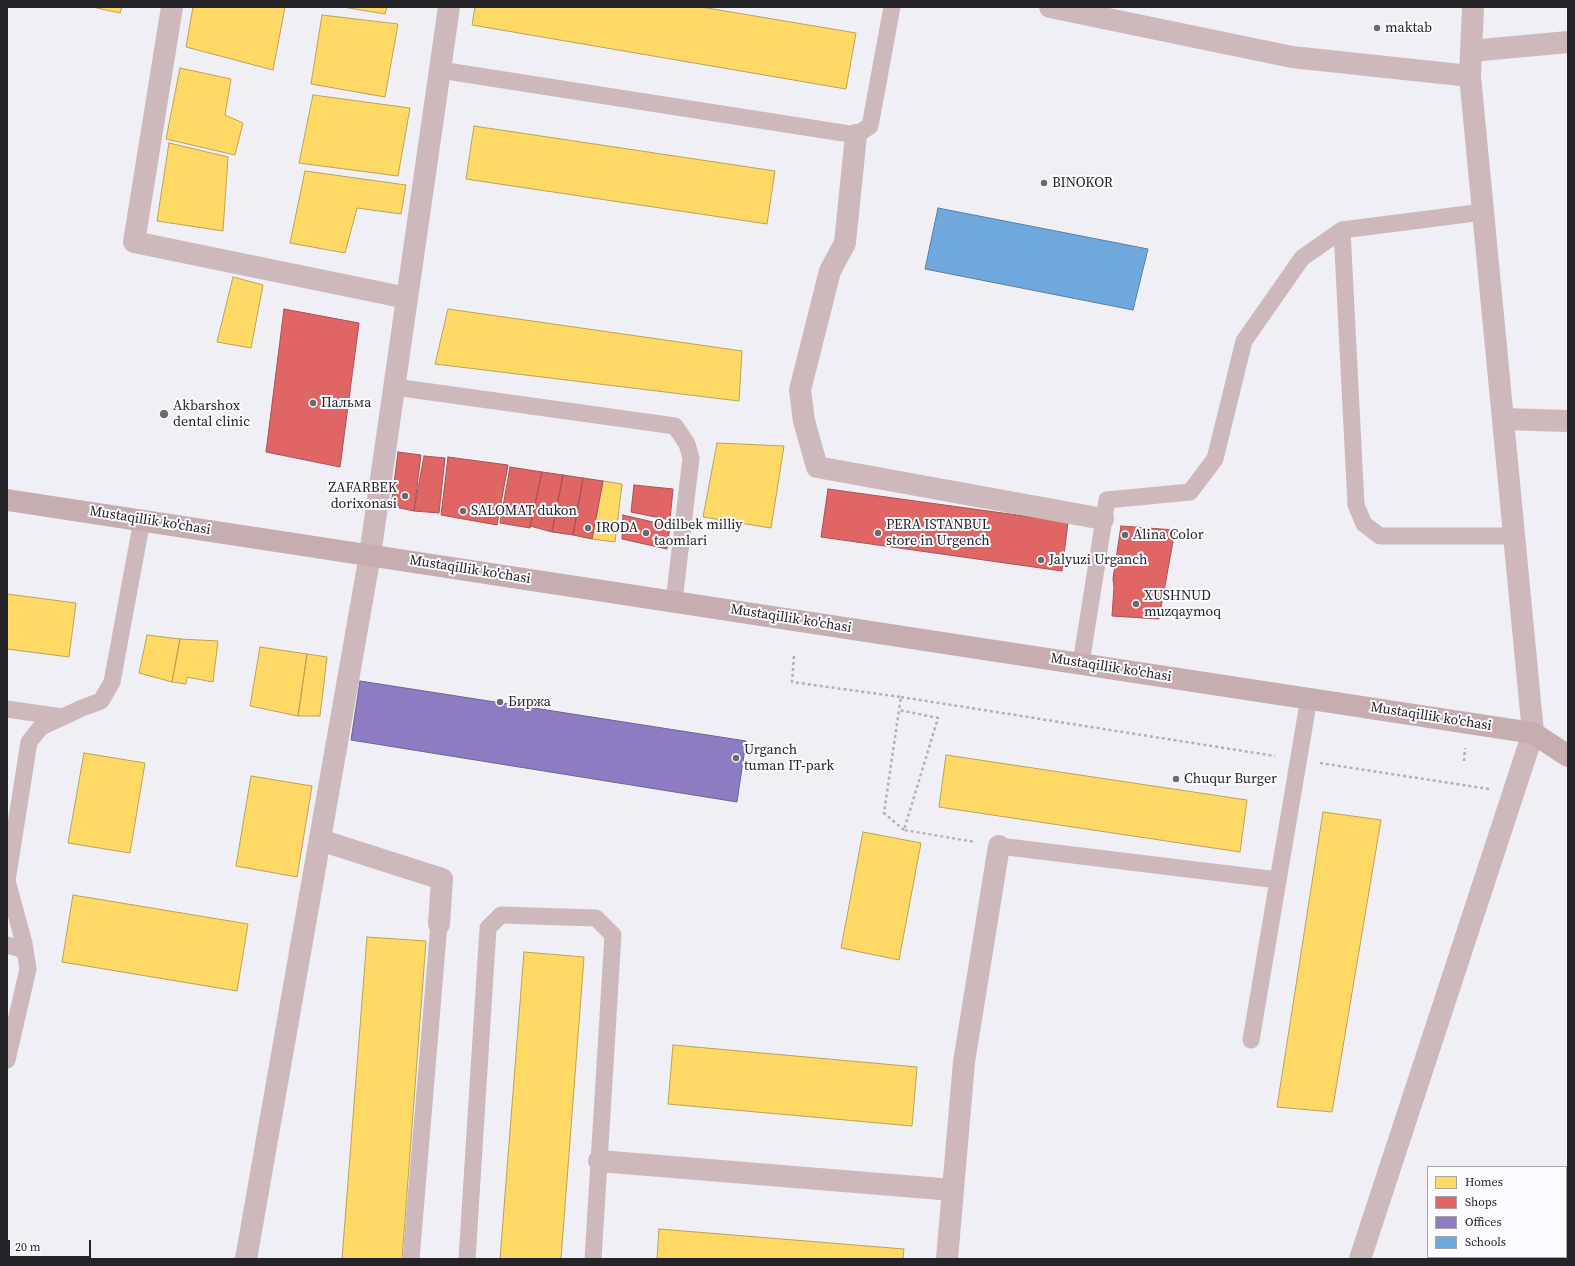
<!DOCTYPE html>
<meta charset="utf-8">
<style>
body{margin:0}
#map{position:relative;width:1575px;height:1266px;overflow:hidden;background:#f0eff5;font-family:"Source Serif 4",serif}
canvas{display:block}
.frame{position:absolute;inset:0;border:8px solid #242327;pointer-events:none}
.legend{position:absolute;left:1427px;top:1166px;width:140px;height:92px;box-sizing:border-box;background:#fcfbff;border:1px solid #a6a5a9;margin:0;padding:5px 7px;list-style:none;font-size:12px;color:#242327}
.legend li{display:flex;align-items:center;gap:8px;height:20px}
.legend b{width:20px;border:1px solid #a6a5a9}
.scale{position:absolute;left:8px;top:1240px;width:83px;height:18px;box-sizing:border-box;border:2px solid #242327;border-top:0;padding-left:5px;font-size:12px;line-height:14px;white-space:nowrap;color:#242327;-webkit-text-stroke:3px #fcfbff;paint-order:stroke}
</style>
<div id="map">
<canvas width="1575" height="1266"></canvas>
<div class="frame"></div>
<ul class="legend">
<li><b style="height:11px;background:#ffd966"></b>Homes</li>
<li><b style="height:11px;background:#e06666"></b>Shops</li>
<li><b style="height:11px;background:#8e7cc3"></b>Offices</li>
<li><b style="height:11px;background:#6fa8dc"></b>Schools</li>
</ul>
<div class="scale">20 m</div>
</div>
<script>
const ctx = document.querySelector('canvas').getContext('2d');
ctx.lineJoin = 'round';
function paint(path, color) { ctx.fillStyle = color; ctx.fill(path, 'evenodd'); }
const poly = rows => new Path2D(rows.map(r => 'M' + r).join(''));
function strokePath(path, color, width, dash) { ctx.strokeStyle = color; ctx.lineWidth = width; ctx.lineCap = dash ? 'butt' : 'round'; ctx.setLineDash(dash || []); ctx.stroke(path); }
function label(font, color, halo, rows, align = 'center') {
  ctx.font = font + ' "Source Serif 4",serif'; ctx.lineWidth = 4; ctx.setLineDash([]); ctx.textBaseline = 'middle'; ctx.strokeStyle = halo; ctx.fillStyle = color; for (const [text, x, y, turn = 0] of rows) {
    ctx.save(); ctx.translate(x, y); ctx.rotate((+turn || 0) * Math.PI / 180); ctx.textAlign = isNaN(turn) ? turn : align; if (halo) ctx.strokeText(text, 0, 0); ctx.fillText(text, 0, 0); ctx.restore();
  }
}
const homes = poly([
 [92,7,122,7,120,13,92,7],
 [193,7,285,7,273,70,186,47,193,7],
 [343,7,387,7,385,14,343,7],
 [475,7,701,7,856,33,846,89,472,25,475,7],
 [322,15,398,24,385,97,311,84,322,15],
 [180,68,231,79,225,115,243,123,235,155,166,139,180,68],
 [313,95,410,108,398,176,299,163,313,95],
 [474,126,775,171,767,224,466,179,474,126],
 [169,143,228,157,223,231,157,221,169,143],
 [305,171,406,185,401,214,357,208,345,253,290,243,305,171],
 [233,277,263,285,251,348,217,342,233,277],
 [448,309,742,351,739,401,435,364,448,309],
 [717,443,784,446,771,528,703,517,717,443],
 [603,481,622,484,615,542,592,539,603,481],
 [7,594,76,603,69,657,7,649,7,594],
 [147,635,180,639,172,682,139,673,147,635],
 [180,639,218,641,213,682,187,677,186,684,172,682,180,639],
 [260,647,307,654,298,716,250,706,260,647],
 [307,654,327,657,320,716,298,716,307,654],
 [84,753,145,763,130,853,68,843,84,753],
 [946,755,1247,800,1240,852,939,807,946,755],
 [251,776,312,786,297,877,236,866,251,776],
 [1323,812,1381,820,1332,1112,1277,1107,1323,812],
 [863,832,921,843,899,960,841,948,863,832],
 [73,895,248,924,237,991,62,962,73,895],
 [367,937,426,941,402,1259,342,1259,367,937],
 [524,952,584,957,561,1259,500,1259,524,952],
 [673,1045,917,1067,912,1126,668,1104,673,1045],
 [659,1229,904,1249,903,1259,657,1259,659,1229]
]);
const shops = poly([
 [284,309,359,323,340,467,266,452,284,309],
 [398,452,421,455,414,511,391,506,398,452],
 [424,456,445,458,439,513,414,511,424,456],
 [448,457,508,465,497,525,441,515,448,457],
 [510,467,542,472,530,528,500,523,510,467],
 [542,472,563,475,552,532,530,526,542,472],
 [563,475,583,478,573,535,552,532,563,475],
 [583,478,603,481,592,539,573,535,583,478],
 [634,485,673,489,670,520,631,512,634,485],
 [828,489,1068,522,1062,571,821,537,828,489],
 [623,515,670,526,667,549,622,539,623,515],
 [1121,526,1175,530,1159,619,1112,616,1114,587,1113,579,1121,526]
]);
const offices = poly([
 [360,681,746,741,737,802,351,740,360,681]
]);
const schools = poly([
 [938,208,1148,249,1133,310,925,269,938,208]
]);
const path = poly([
 [794,656,792,682,901,697,899,710],
 [901,697,1275,756],
 [1464,761,1465,748],
 [1320,763,1489,789],
 [904,830,884,813,899,710,938,718,904,830,975,842]
]);
const service = poly([
 [440,70,856,135,870,126,892,7],
 [1342,230,1356,505,1364,524,1380,536,1514,536],
 [395,387,675,426,687,444,691,458,674,601],
 [1081,663,1107,500,1190,492,1215,459,1244,341,1302,258,1342,230,1483,212],
 [7,709,62,717],
 [999,846,1278,880],
 [7,881,29,742,41,727,82,708,101,701,112,682,142,520],
 [7,881,24,943,28,969,7,1060],
 [7,945,25,950],
 [1251,1040,1309,698],
 [411,1259,439,924],
 [467,1259,488,928,501,915,596,918,613,935,593,1259]
]);
const minor = poly([
 [172,7,134,242,407,298],
 [1050,7,1292,57,1470,76],
 [1471,51,1568,42],
 [856,135,845,243,830,271,800,390,804,421,817,467,1103,519],
 [1503,419,1568,421],
 [320,840,442,879,439,924],
 [599,1161,953,1190],
 [246,1259,370,555,449,7],
 [947,1259,964,1062,999,846]
]);
const tertiary = poly([
 [1360,1259,1533,733,1470,76,1473,7]
]);
const secondary = poly([
 [7,500,1533,733,1568,756]
]);
const markers = [
 [1377,28,4,"#6b6a6f"],
 [1044,183,4,"#6b6a6f"],
 [313,403,4,"#6b6a6f"],
 [164,414,5,"#6b6a6f"],
 [405,496,4,"#6b6a6f"],
 [463,511,4,"#6b6a6f"],
 [588,528,4,"#6b6a6f"],
 [646,533,4,"#6b6a6f"],
 [878,533,4,"#6b6a6f"],
 [1125,535,4,"#6b6a6f"],
 [1041,560,4,"#6b6a6f"],
 [1136,604,4,"#6b6a6f"],
 [500,702,4,"#6b6a6f"],
 [736,758,4,"#6b6a6f"],
 [1176,779,4,"#6b6a6f"]
];
const poiNames = [
 ["maktab",1385,28],
 ["BINOKOR",1052,183],
 ["Пальма",321,403],
 ["Akbarshox",173,406],
 ["dental clinic",173,422],
 ["ZAFARBEK",397,488,"right"],
 ["dorixonasi",397,504,"right"],
 ["SALOMAT dukon",471,511],
 ["Odilbek milliy",654,525],
 ["taomlari",654,541],
 ["PERA ISTANBUL",886,525],
 ["store in Urgench",886,541],
 ["IRODA",596,528],
 ["Alina Color",1133,535],
 ["Jalyuzi Urganch",1049,560],
 ["XUSHNUD",1144,596],
 ["muzqaymoq",1144,612],
 ["Биржа",508,702],
 ["Urganch",744,750],
 ["tuman IT-park",744,766],
 ["Chuqur Burger",1184,779]
];
const streetNames = [
 ["Mustaqillik ko'chasi",150,521,9],
 ["Mustaqillik ko'chasi",470,570,9],
 ["Mustaqillik ko'chasi",791,619,9],
 ["Mustaqillik ko'chasi",1111,668,9],
 ["Mustaqillik ko'chasi",1431,717,9]
];
paint(homes, '#ffd966');
strokePath(homes, '#bda253', 1);
paint(shops, '#e06666');
strokePath(shops, '#a85253', 1);
paint(offices, '#8e7cc3');
strokePath(offices, '#6e6194', 1);
paint(schools, '#6fa8dc');
strokePath(schools, '#5880a6', 1);
strokePath(path, '#baaeb1', 2.5, [3, 3]);
strokePath(service, '#cdb9bc', 17);
strokePath(minor, '#cdb9bc', 22);
strokePath(tertiary, '#cdb9bc', 22);
strokePath(secondary, '#c5adb0', 22);
for (const [x, y, r, color] of markers) { const dot = new Path2D(); dot.arc(x, y, r, 0, 2 * Math.PI); ctx.fillStyle = color; ctx.fill(dot); strokePath(dot, '#fcfbff', 1.5); }
label('14px', '#242327', '#fcfbff', poiNames, 'left');
label('14px', '#242327', '#fcfbff', streetNames);
</script>
